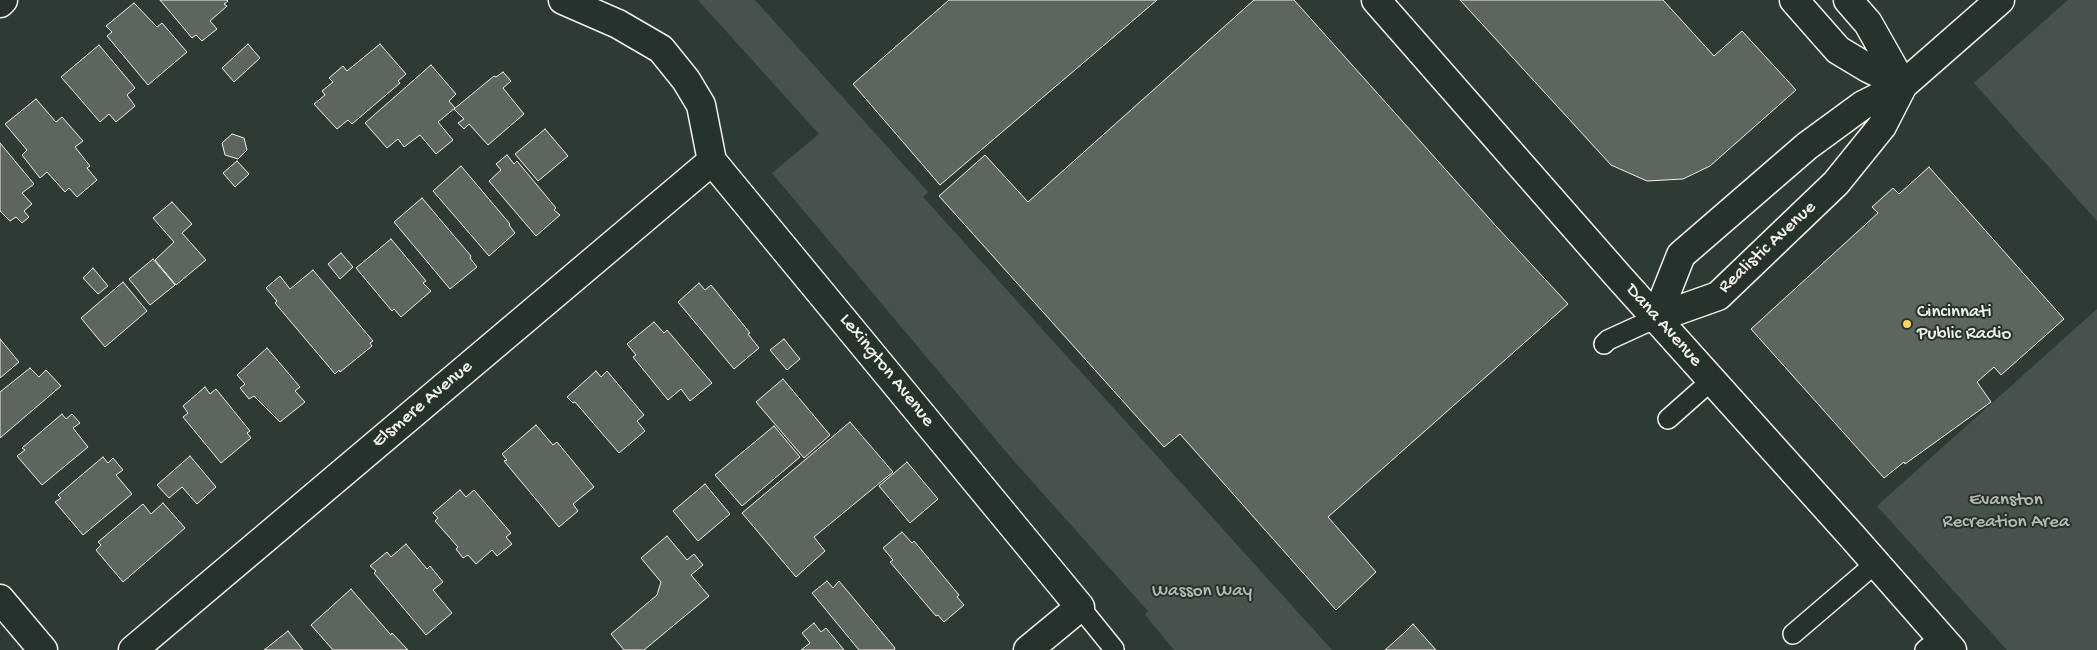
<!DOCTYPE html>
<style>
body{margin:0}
canvas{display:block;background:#2e3b34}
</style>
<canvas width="2097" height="650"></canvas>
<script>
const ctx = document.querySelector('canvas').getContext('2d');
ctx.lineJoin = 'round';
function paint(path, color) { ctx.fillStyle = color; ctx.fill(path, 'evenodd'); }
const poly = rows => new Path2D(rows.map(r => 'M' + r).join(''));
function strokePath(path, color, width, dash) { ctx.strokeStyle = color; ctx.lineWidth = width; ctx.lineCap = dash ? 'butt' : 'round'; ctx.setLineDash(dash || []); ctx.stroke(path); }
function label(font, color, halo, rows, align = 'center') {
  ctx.font = font + ' "Gochi Hand",sans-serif'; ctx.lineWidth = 4; ctx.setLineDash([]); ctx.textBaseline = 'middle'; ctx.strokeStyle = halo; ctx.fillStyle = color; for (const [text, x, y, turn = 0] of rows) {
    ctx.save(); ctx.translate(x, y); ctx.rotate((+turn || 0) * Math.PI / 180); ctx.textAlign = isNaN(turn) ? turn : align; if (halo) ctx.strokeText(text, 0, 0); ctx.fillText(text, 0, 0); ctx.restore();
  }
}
const green = poly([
 [698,0,755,0,928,192,923,197,1332,650,1174,650,1145,615,1148,611,1013,460,772,173,819,134],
 [2068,0,2097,0,2097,221,1974,83],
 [2097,309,2097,650,2007,650,1877,506]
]);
const building = poly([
 [160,0,227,0,228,1,224,4,227,6,210,21,217,29,202,41,196,35,192,38,160,0],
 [949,0,1157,0,940,185,853,84,949,0],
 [1254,0,1294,0,1496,226,1568,304,1328,517,1376,572,1336,610,1180,434,1164,447,939,196,985,155,1028,202,1254,0],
 [1460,0,1663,0,1714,56,1742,31,1796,90,1710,166,1683,179,1647,181,1611,165,1460,0],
 [134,3,157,27,162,23,187,52,148,85,107,36,112,32,106,26,134,3],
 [248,44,260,58,234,82,222,68,248,44],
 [380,44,406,74,398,81,400,83,352,124,348,120,337,129,314,104,325,95,322,91,333,82,329,78,343,66,347,71,380,44],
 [99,45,135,88,127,95,135,106,116,122,109,114,100,122,61,77,99,45],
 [431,65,456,94,449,101,455,108,438,122,453,140,436,154,420,135,404,147,398,139,387,148,365,123,431,65],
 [503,72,511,81,503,88,524,114,488,145,469,124,464,129,458,123,464,119,454,109,494,76,496,77,503,72],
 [36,99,56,122,62,117,83,141,75,147,90,166,87,168,97,180,77,197,69,188,65,192,47,172,40,178,22,155,27,150,5,124,36,99],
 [545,129,568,156,538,181,515,154,545,129],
 [232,134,244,138,247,150,238,159,225,155,222,143,232,134],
 [0,143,34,184,22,193,32,204,24,211,29,217,22,223,16,217,10,221,0,211,0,143],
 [507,155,514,164,517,161,556,208,554,210,560,215,536,236,489,181,501,170,496,164,507,155],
 [237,161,249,174,235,187,223,173,237,161],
 [461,166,510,224,509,225,515,233,489,256,433,191,461,166],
 [1929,167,2064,319,2001,375,1994,367,1977,382,1991,402,1905,464,1904,462,1884,478,1751,329,1878,213,1872,207,1893,188,1899,194,1929,167],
 [422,198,471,256,470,258,477,267,450,289,394,222,422,198],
 [172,202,192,224,182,233,206,260,176,285,155,260,174,242,153,218,172,202],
 [391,239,426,281,423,283,431,291,401,317,394,309,392,311,356,268,391,239],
 [341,253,353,267,340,279,328,264,341,253],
 [153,259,175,285,150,305,129,279,153,259],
 [93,268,108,286,98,294,83,278,93,268],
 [313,270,373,341,370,343,372,346,340,372,339,370,335,374,275,303,277,301,266,288,280,276,290,289,313,270],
 [123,282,147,311,105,347,81,318,123,282],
 [699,283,705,290,711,285,750,333,748,334,759,348,734,369,678,302,699,283],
 [654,322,664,333,667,330,712,383,690,401,681,389,668,400,633,357,636,355,627,344,654,322],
 [0,339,19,362,0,378,0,339],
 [784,339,800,359,787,370,770,350,784,339],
 [267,348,300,387,295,391,305,402,280,422,254,396,249,399,240,388,245,384,237,375,267,348],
 [30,368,39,377,46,370,61,386,0,438,0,392,30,368],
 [596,371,601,377,607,371,644,415,637,421,645,431,619,453,575,402,573,403,567,397,596,371],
 [783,379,830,435,804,458,756,402,783,379],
 [205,387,210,394,216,389,250,431,247,433,251,438,221,463,183,417,188,413,183,406,205,387],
 [62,414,66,419,72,414,80,423,73,428,88,447,42,485,17,456,25,450,22,448,62,414],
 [850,422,893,472,814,537,825,551,796,577,742,513,850,422],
 [536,425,553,445,557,442,594,487,573,504,578,511,559,527,504,461,507,460,502,454,536,425],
 [774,426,800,457,742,506,715,475,774,426],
 [190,456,216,487,197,504,182,487,169,498,157,485,190,456],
 [103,457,108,463,113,458,123,470,116,475,132,494,83,535,55,502,61,498,58,495,103,457],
 [907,462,938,499,910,523,879,486,907,462],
 [705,484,730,514,698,541,673,511,705,484],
 [460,490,466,497,474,490,511,533,506,537,512,544,497,556,492,550,476,564,468,555,463,558,456,549,458,547,435,521,438,518,433,513,460,490],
 [163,503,185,528,123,582,96,550,101,545,98,542,143,504,151,514,163,503],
 [902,532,912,543,914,541,959,595,957,597,964,605,944,622,938,615,936,616,890,562,893,560,883,548,902,532],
 [667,536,687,560,694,554,703,565,691,575,709,596,644,650,624,650,611,634,657,595,661,582,641,558,667,536],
 [406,544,427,569,430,566,443,582,433,590,452,613,426,635,374,573,376,571,370,566,387,552,391,557,406,544],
 [827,581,833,588,839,581,895,648,894,650,859,650,812,593,827,581],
 [351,589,391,635,392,633,408,650,333,650,311,625,351,589],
 [814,623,821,632,826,628,844,650,801,650,810,643,802,633,814,623],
 [1413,624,1436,650,1385,650,1404,633,1413,624],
 [288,631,303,650,264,650,288,631]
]);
const service = poly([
 [1604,344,1608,340,1656,318],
 [1668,419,1712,380],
 [1080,607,1114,649],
 [1793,634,1876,563],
 [1925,650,1941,637]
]);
const minor = poly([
 [563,0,618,24,661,49,686,80,701,105,712,161,1080,607,1028,650],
 [1794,0,1838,50,1868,68,1903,85],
 [1848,0,1868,23,1903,85],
 [0,3,3,0],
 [1656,318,1681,255,1807,146,1863,105,1903,85,2000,0],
 [1656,318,1718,296,1836,183,1882,126,1903,85],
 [0,599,43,650],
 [133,650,712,161]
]);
const tertiary = poly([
 [1376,0,1619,277,1851,535,1952,650]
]);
const markers = [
 [1907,324,5,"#ffd166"]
];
const streetNames = [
 ["Realistic Avenue",1768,248,-43],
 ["Dana Avenue",1663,326,48],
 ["Lexington Avenue",886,371,51],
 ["Elsmere Avenue",423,405,-40]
];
const poiNames = [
 ["Cincinnati",1917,313],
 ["Public Radio",1917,335]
];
const parkNames = [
 ["Evanston",2006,501],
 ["Recreation Area",2006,523],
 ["Wasson Way",1202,592]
];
paint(green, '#48524c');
paint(building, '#5c655e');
strokePath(building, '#f4f1e8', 1);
strokePath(service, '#f4f1e8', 22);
strokePath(minor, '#f4f1e8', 31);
strokePath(tertiary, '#f4f1e8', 31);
strokePath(service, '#26332d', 19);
strokePath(minor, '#26332d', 28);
strokePath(tertiary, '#26332d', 28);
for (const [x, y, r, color] of markers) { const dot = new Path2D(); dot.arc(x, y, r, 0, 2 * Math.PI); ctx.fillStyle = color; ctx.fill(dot); strokePath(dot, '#26332d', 2); }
label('19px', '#f4f1e8', '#26332d', streetNames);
label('19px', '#f4f1e8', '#26332d', poiNames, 'left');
label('19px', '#b8b9b1', '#26332d', parkNames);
</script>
